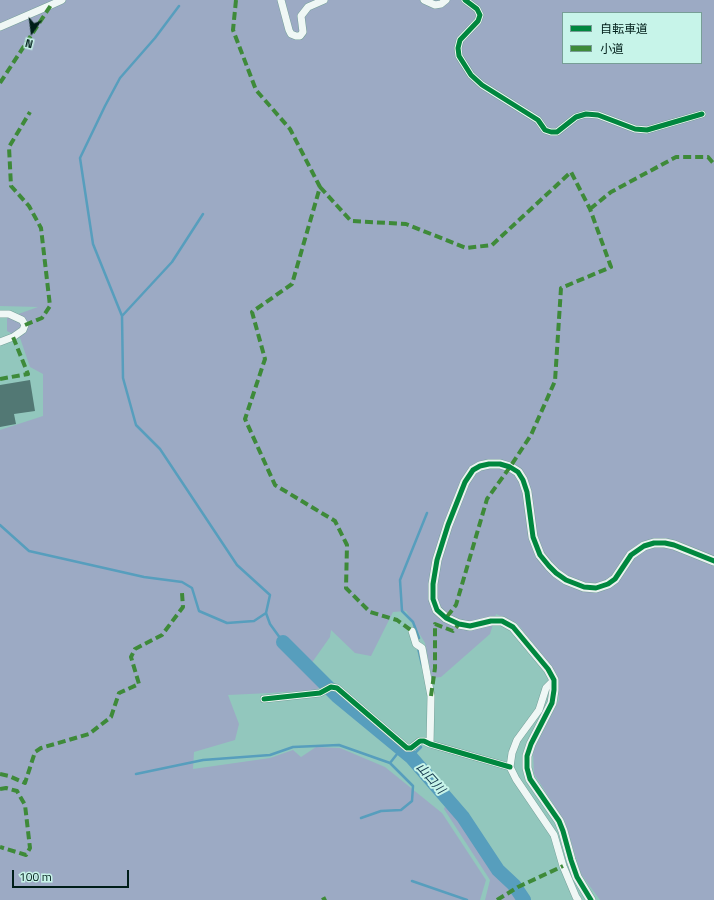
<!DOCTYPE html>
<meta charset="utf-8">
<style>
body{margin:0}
#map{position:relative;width:714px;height:900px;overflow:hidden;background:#92c7bd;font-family:"Titillium Web","Noto Sans JP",sans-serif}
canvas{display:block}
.legend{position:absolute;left:562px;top:12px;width:140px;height:52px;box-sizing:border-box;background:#c7f4e9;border:1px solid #779e96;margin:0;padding:5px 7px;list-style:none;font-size:12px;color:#001e19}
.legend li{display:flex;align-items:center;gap:8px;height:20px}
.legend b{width:20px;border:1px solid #779e96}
.north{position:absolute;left:12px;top:12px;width:40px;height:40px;-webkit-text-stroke:3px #c7f4e9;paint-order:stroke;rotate:194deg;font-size:11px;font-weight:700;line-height:16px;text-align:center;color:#001e19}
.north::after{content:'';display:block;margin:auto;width:14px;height:18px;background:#001e19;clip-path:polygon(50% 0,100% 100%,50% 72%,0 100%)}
.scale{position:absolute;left:12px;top:870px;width:117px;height:18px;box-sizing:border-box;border:2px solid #001e19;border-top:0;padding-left:5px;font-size:12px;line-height:14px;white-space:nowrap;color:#001e19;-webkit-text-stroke:3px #c7f4e9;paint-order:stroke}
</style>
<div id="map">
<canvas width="714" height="900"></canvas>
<ul class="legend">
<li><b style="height:5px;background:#00873e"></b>自転車道</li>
<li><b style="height:5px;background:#3e8a39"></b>小道</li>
</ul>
<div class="north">N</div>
<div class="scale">100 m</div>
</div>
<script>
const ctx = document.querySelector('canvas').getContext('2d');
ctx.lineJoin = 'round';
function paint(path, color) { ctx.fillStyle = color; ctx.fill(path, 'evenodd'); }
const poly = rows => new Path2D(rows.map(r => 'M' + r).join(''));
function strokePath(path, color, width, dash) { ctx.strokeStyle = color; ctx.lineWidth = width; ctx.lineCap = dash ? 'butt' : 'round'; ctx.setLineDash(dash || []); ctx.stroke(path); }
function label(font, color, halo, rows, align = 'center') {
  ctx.font = font + ' "Titillium Web","Noto Sans JP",sans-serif'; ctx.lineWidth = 4; ctx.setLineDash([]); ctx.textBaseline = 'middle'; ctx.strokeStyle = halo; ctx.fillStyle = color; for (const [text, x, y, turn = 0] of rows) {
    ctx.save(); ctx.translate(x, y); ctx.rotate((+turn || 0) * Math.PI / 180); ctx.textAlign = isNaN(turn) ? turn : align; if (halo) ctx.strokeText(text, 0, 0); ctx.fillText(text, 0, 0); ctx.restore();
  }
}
const green = poly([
 [0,0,714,0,714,900,600,900,581,874,565,822,534,774,533,751,559,700,557,674,517,623,496,614,490,634,441,677,432,678,425,643,406,611,393,612,371,656,355,653,331,630,330,637,311,664,329,681,316,690,270,693,228,695,239,724,235,740,194,752,193,769,270,758,293,750,301,757,316,747,340,748,385,767,442,813,486,880,480,900,0,900,0,430,43,416,43,374,30,367,20,338,7,331,7,318,38,307,0,306],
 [563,13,701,13,701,63,563,63],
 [446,804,459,818,491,870,519,900,485,900,490,880,444,809]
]);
const stream = poly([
 [179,6,155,38,120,78,105,106,80,158,93,244,122,316,123,378,136,425,160,449,237,565,270,595,266,613,270,624,283,642],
 [122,316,172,262,203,214],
 [0,525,29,551,144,577,182,582,192,588,199,611,227,623,254,621,266,613],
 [419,638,413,622,402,611,400,580,427,513],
 [418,648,422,665],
 [411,757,421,747],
 [136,774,203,760,270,755,293,747,339,745,390,763,401,749],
 [361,818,381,811,401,810,412,801,413,786,390,763],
 [412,881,467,900]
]);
const river = poly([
 [283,642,337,696,411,757,463,817,498,870,514,885,524,900]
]);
const building = poly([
 [30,380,35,411,14,414,16,424,0,427,0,385]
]);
const street = poly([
 [281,0,289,30,291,34,296,36,300,36,303,32,301,16,308,7,324,0],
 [424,0,435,5,441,4,446,0],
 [465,0,477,9,480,15,478,21,460,40,458,48,459,56,471,75,482,85,538,120,545,130,551,132,557,132,576,117,586,114,598,115,635,129,647,130,702,114],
 [0,27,51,5,62,0],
 [0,314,9,314,22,320,25,325,23,330,13,337,0,342],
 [412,631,416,644,422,648,431,696,430,744],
 [554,680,546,688,539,710,517,740,512,753,510,767,516,779,554,835,563,866,576,897,578,900],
 [264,699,320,693,331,687,337,688,407,748,411,748,420,741,424,741,430,744,510,767]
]);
const secondary = poly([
 [591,900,577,877,571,860,563,831,559,821,530,779,527,768,527,756,531,744,552,703,554,690,554,680,548,669,513,627,502,621,491,621,470,626,459,624,446,618,437,610,433,599,433,584,437,560,448,525,465,482,473,470,480,466,489,464,500,464,510,467,518,472,523,480,527,492,533,537,540,555,549,566,556,573,566,580,584,587,596,588,608,584,615,579,631,555,644,546,654,543,665,543,674,545,714,561]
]);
const quiet = poly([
 [236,0,233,30,256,90,290,129,320,187,292,284,252,312,265,359,245,419,275,485,335,521,347,545,346,588,370,612,397,620,412,631],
 [0,83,51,5],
 [320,187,351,221,406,224,466,248,492,245,571,172,590,209,611,267,561,288,555,381,531,435,510,467,487,499,456,605,446,618],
 [590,209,611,192,676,157,708,157,714,164],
 [25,325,42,318,50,306,41,228,29,206,11,186,9,147,30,112],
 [0,379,28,374,13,337],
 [431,696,435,668,435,624,453,631,459,624],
 [0,774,9,776,25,783,35,752,41,748,89,734,111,717,119,693,139,684,131,657,135,649,162,635,183,607,182,593],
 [0,789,6,788,17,791,25,805,30,848,26,855,0,847],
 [322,900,326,898],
 [497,900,518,887,563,866]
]);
const cycleway = poly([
 [465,0,477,9,480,15,478,21,460,40,458,48,459,56,471,75,482,85,538,120,545,130,551,132,557,132,576,117,586,114,598,115,635,129,647,130,702,114],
 [264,699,320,693,331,687,337,688,407,748,411,748,420,741,424,741,430,744,510,767],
 [591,900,577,877,571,860,563,831,559,821,530,779,527,768,527,756,531,744,552,703,554,690,554,680,548,669,513,627,502,621,491,621,470,626,459,624,446,618,437,610,433,599,433,584,437,560,448,525,465,482,473,470,480,466,489,464,500,464,510,467,518,472,523,480,527,492,533,537,540,555,549,566,556,573,566,580,584,587,596,588,608,584,615,579,631,555,644,546,654,543,665,543,674,545,714,561]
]);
const waterNames = [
 ["山口川",430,779,48]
];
paint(green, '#9caac4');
strokePath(stream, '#579ebd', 2.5);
strokePath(river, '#579ebd', 14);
paint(building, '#527874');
strokePath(street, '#75a099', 8);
strokePath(secondary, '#75a099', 10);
strokePath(street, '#eff7f5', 7);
strokePath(secondary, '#ebf2f0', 9);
strokePath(quiet, '#3e8a39', 4, [8, 4]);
strokePath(cycleway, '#00873e', 5);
label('italic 12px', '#12344a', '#c7f4e9', waterNames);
</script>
